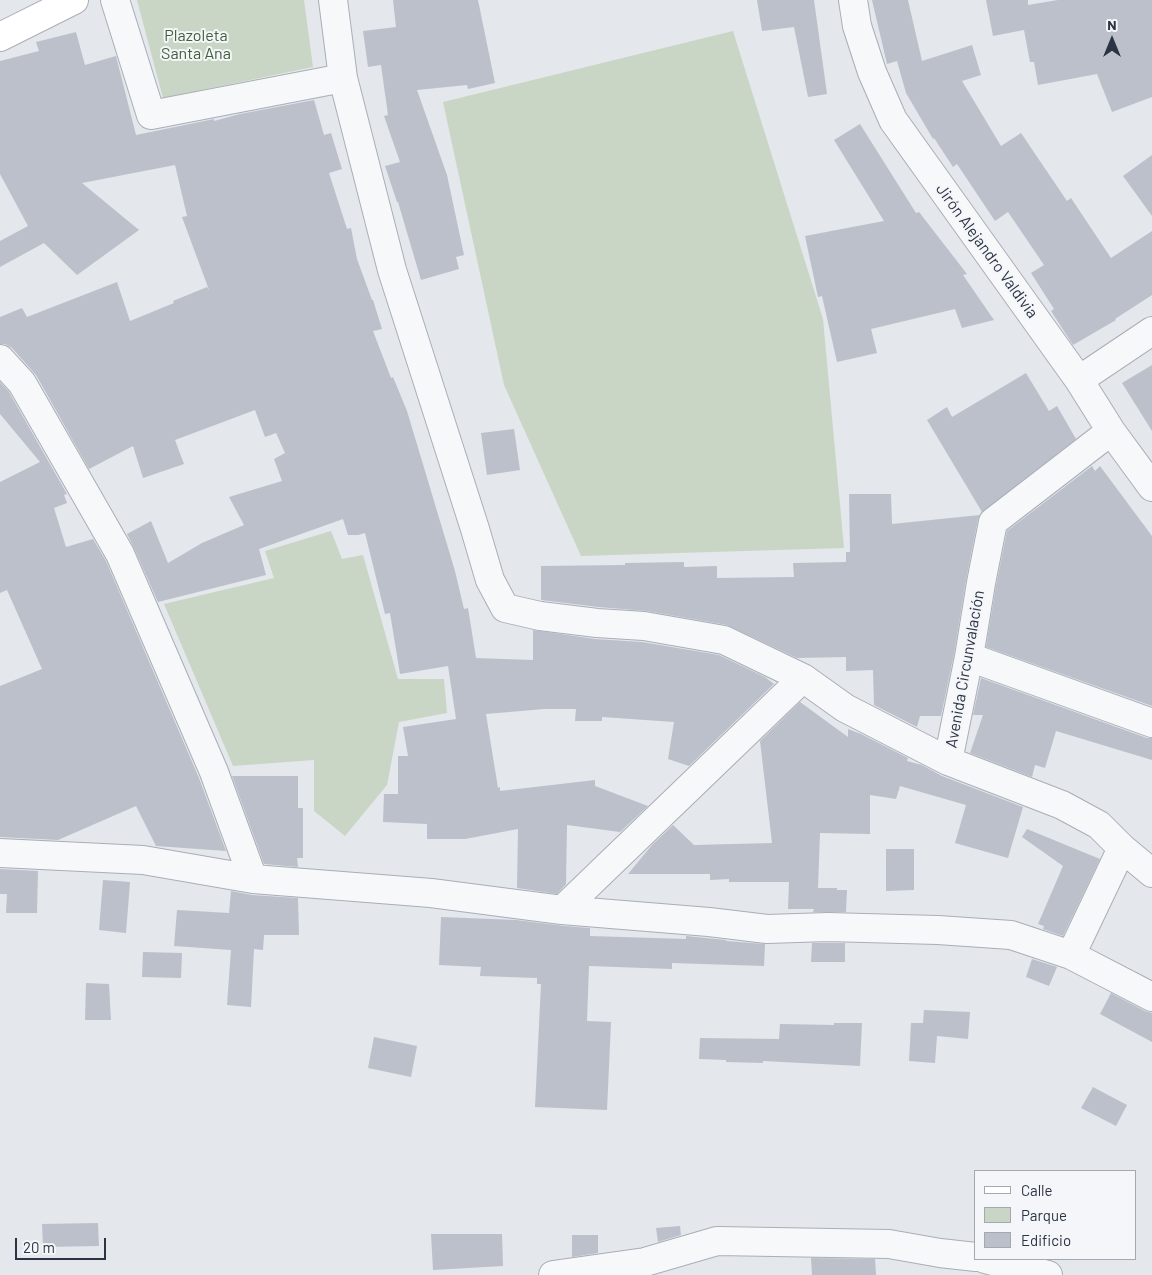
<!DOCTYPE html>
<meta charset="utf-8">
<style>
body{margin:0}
#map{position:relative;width:1152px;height:1275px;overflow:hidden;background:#e4e7ec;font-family:Barlow,sans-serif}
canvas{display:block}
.legend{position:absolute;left:974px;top:1170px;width:162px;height:90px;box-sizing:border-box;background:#f4f6f9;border:1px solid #a4a8b1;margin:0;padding:6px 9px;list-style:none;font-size:15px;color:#2b3445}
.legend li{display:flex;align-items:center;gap:10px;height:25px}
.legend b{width:25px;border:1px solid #a4a8b1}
.north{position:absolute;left:1087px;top:15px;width:50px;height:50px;-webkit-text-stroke:4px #f4f6f9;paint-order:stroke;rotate:0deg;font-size:14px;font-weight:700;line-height:20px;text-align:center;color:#2b3445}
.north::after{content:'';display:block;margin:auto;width:18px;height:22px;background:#2b3445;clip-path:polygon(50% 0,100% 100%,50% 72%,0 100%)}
.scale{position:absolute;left:15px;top:1238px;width:91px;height:22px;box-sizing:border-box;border:2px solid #2b3445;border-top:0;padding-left:6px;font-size:15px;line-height:18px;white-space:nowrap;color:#2b3445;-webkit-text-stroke:4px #f4f6f9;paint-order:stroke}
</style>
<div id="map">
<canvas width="1152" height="1275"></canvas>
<ul class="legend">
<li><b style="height:6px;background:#fff"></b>Calle</li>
<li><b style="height:14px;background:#c9d6c5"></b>Parque</li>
<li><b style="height:14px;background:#bbc0ca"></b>Edificio</li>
</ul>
<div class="north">N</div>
<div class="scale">20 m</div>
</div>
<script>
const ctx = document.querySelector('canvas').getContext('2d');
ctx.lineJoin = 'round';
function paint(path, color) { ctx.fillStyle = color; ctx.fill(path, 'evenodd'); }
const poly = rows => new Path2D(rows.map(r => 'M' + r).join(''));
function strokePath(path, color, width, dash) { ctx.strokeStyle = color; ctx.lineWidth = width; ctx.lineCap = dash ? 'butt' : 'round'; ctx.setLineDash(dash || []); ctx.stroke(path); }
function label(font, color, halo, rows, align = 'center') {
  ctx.font = font + ' Barlow,sans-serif'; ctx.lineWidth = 4; ctx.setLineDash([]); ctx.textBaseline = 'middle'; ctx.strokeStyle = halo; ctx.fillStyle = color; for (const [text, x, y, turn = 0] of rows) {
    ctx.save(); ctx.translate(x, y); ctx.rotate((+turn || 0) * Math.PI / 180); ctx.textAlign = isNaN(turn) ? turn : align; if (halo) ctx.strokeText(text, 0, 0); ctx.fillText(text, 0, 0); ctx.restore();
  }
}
const green = poly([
 [137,0,304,0,313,67,163,98],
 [733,31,823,319,844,548,581,556,504,385,443,102],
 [331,531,342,559,363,555,398,679,444,679,447,713,399,722,387,785,345,836,314,811,314,760,233,766,164,604,274,578,265,551]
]);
const building = poly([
 [393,0,478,0,495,83,468,89,467,85,417,90,447,175,464,255,456,257,459,269,421,280,398,202,397,202,385,166,400,162,384,116,388,115,381,65,368,67,363,31,396,27],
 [757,0,814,0,827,94,808,97,794,27,762,31],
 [872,0,908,0,922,61,972,45,981,75,962,81,1001,146,1021,133,1067,201,1071,198,1111,258,1152,231,1152,295,1115,319,1116,320,1073,345,1051,311,1054,309,1031,273,1044,265,1008,212,995,221,957,164,953,167,934,138,933,139,906,93,897,61,887,64],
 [986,0,1028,0,1028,5,1058,0,1152,0,1152,97,1112,112,1097,74,1038,85,1034,62,1030,62,1024,30,993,36],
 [76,32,85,65,116,56,136,135,214,119,214,121,240,114,314,100,324,135,331,133,342,169,329,173,347,229,351,228,357,259,372,300,373,300,382,329,373,331,391,378,393,377,407,411,455,571,464,609,468,608,476,658,533,660,533,630,595,639,642,642,719,655,765,677,774,684,689,766,668,759,674,722,602,717,602,721,575,721,576,709,544,709,486,714,498,788,500,787,500,791,595,780,595,786,648,806,620,832,567,825,566,884,557,894,517,888,518,829,465,839,427,839,427,824,383,822,384,794,398,794,398,756,408,756,403,727,456,719,448,666,400,674,390,613,385,614,365,533,358,535,348,535,343,519,259,549,266,575,158,602,134,548,127,534,151,521,168,563,202,543,244,525,229,497,282,481,274,459,285,453,276,433,265,437,255,410,175,440,184,464,143,478,133,446,89,469,36,375,12,348,5,344,0,344,0,317,22,308,27,317,117,282,130,321,174,303,173,301,207,287,209,290,182,217,187,216,175,165,82,183,139,230,77,275,44,243,0,267,0,241,28,226,0,174,0,61,39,51,36,42],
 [860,124,916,213,919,212,967,274,963,275,994,320,962,328,955,309,871,329,877,353,837,362,822,296,818,297,805,236,884,221,834,140],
 [1152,155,1152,216,1123,176],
 [1152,365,1152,431,1122,383],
 [1026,373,1049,411,1057,406,1076,439,982,512,927,420,947,407,952,417],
 [0,382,9,392,67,494,64,495,67,503,54,508,66,547,93,539,106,561,199,778,226,851,156,846,136,806,58,840,0,837,0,686,42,669,7,590,0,593,0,482,40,462,0,414],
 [514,429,520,470,487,475,481,433],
 [1092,466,1095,471,1100,466,1152,536,1152,706,986,647,996,586,1007,531],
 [849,494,891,494,892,524,980,515,978,519,966,580,954,654,941,716,920,716,917,727,874,705,873,670,846,671,846,657,797,658,727,625,647,611,598,607,541,600,541,566,625,565,625,563,684,562,684,567,717,566,717,578,794,577,793,563,846,562,846,552,850,552],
 [981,678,1147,738,1152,738,1152,760,1056,731,1045,768,1035,765,1032,777,970,753,983,715,973,715],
 [800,702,848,737,848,729,861,734,908,758,907,761,922,765,942,776,1023,807,1008,858,955,843,966,805,900,786,896,799,870,795,870,834,820,833,818,888,837,888,837,890,847,890,846,912,813,912,814,909,788,909,789,882,729,882,729,879,710,880,710,874,628,874,652,845,673,825,694,845,772,843,760,741],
 [232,776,298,776,298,808,303,808,303,858,297,858,298,867,264,864],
 [1027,829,1100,859,1063,936,1043,929,1044,926,1038,924,1063,866,1022,837],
 [886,849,914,849,914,890,886,891],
 [0,869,38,871,37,913,6,913,7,894,0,894],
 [103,880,130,882,126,933,99,930],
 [231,891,252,895,298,898,299,935,264,935,263,950,254,949,251,1007,227,1005,231,950,174,946,177,910,229,913],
 [441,917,516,920,565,926,590,928,590,936,686,939,686,936,726,940,726,941,765,944,764,966,672,963,672,969,589,966,587,1021,611,1022,607,1110,535,1107,541,984,537,984,537,978,480,976,481,967,439,965],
 [812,943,845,943,845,962,811,962],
 [143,952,182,953,181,978,142,977],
 [1032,959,1057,967,1049,986,1026,977],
 [86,983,109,984,111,1020,85,1020],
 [1111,993,1145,1011,1152,1013,1152,1042,1100,1014],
 [924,1010,970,1012,968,1039,937,1036,935,1063,909,1061,911,1023,923,1023],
 [834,1023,862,1023,860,1066,763,1061,763,1063,726,1062,726,1060,699,1059,700,1038,779,1039,780,1024,834,1025],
 [374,1037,417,1046,411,1077,368,1068],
 [1093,1087,1127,1105,1116,1126,1081,1108],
 [98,1223,99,1246,43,1247,42,1224],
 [680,1226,681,1235,658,1242,656,1228],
 [431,1234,502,1234,503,1266,433,1270],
 [572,1235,598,1235,598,1253,572,1257],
 [811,1258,875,1259,876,1275,812,1275]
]);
const minor = poly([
 [115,0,151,115,343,78,392,270,475,529,490,580,505,608,540,616,597,623,644,626,724,640,803,678],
 [333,0,343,78],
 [853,0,857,26,872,72,893,120,1079,380,1111,431,1152,487],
 [0,359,22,383,120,554,214,772,253,879],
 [1079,380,1152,331],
 [969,657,1152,723],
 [948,761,969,657,981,583,993,522,1111,431],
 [0,853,143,860,253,879,431,893,562,910,709,922,767,929,828,927,938,930,1011,935,1071,955,1152,997],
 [562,910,803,678,845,708,948,761,1062,805,1099,825,1122,848,1152,873],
 [1071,955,1122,848],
 [985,1259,1048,1275],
 [553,1275,645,1262,717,1241,889,1244,940,1253,976,1257]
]);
const secondary = poly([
 [0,37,74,0]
]);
const parkNames = [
 ["Plazoleta",196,36],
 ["Santa Ana",196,54]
];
const streetNames = [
 ["Jirón Alejandro Valdivia",987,251,54],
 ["Avenida Circunvalación",965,669,-80]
];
paint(green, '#c9d6c5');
paint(building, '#bbc0ca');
strokePath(minor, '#a9aeb7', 30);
strokePath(secondary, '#a9aeb7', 30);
strokePath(minor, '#f7f8fa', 28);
strokePath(secondary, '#fff', 28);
label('16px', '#3f6138', '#f4f6f9', parkNames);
label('16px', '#2b3445', '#f4f6f9', streetNames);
</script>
